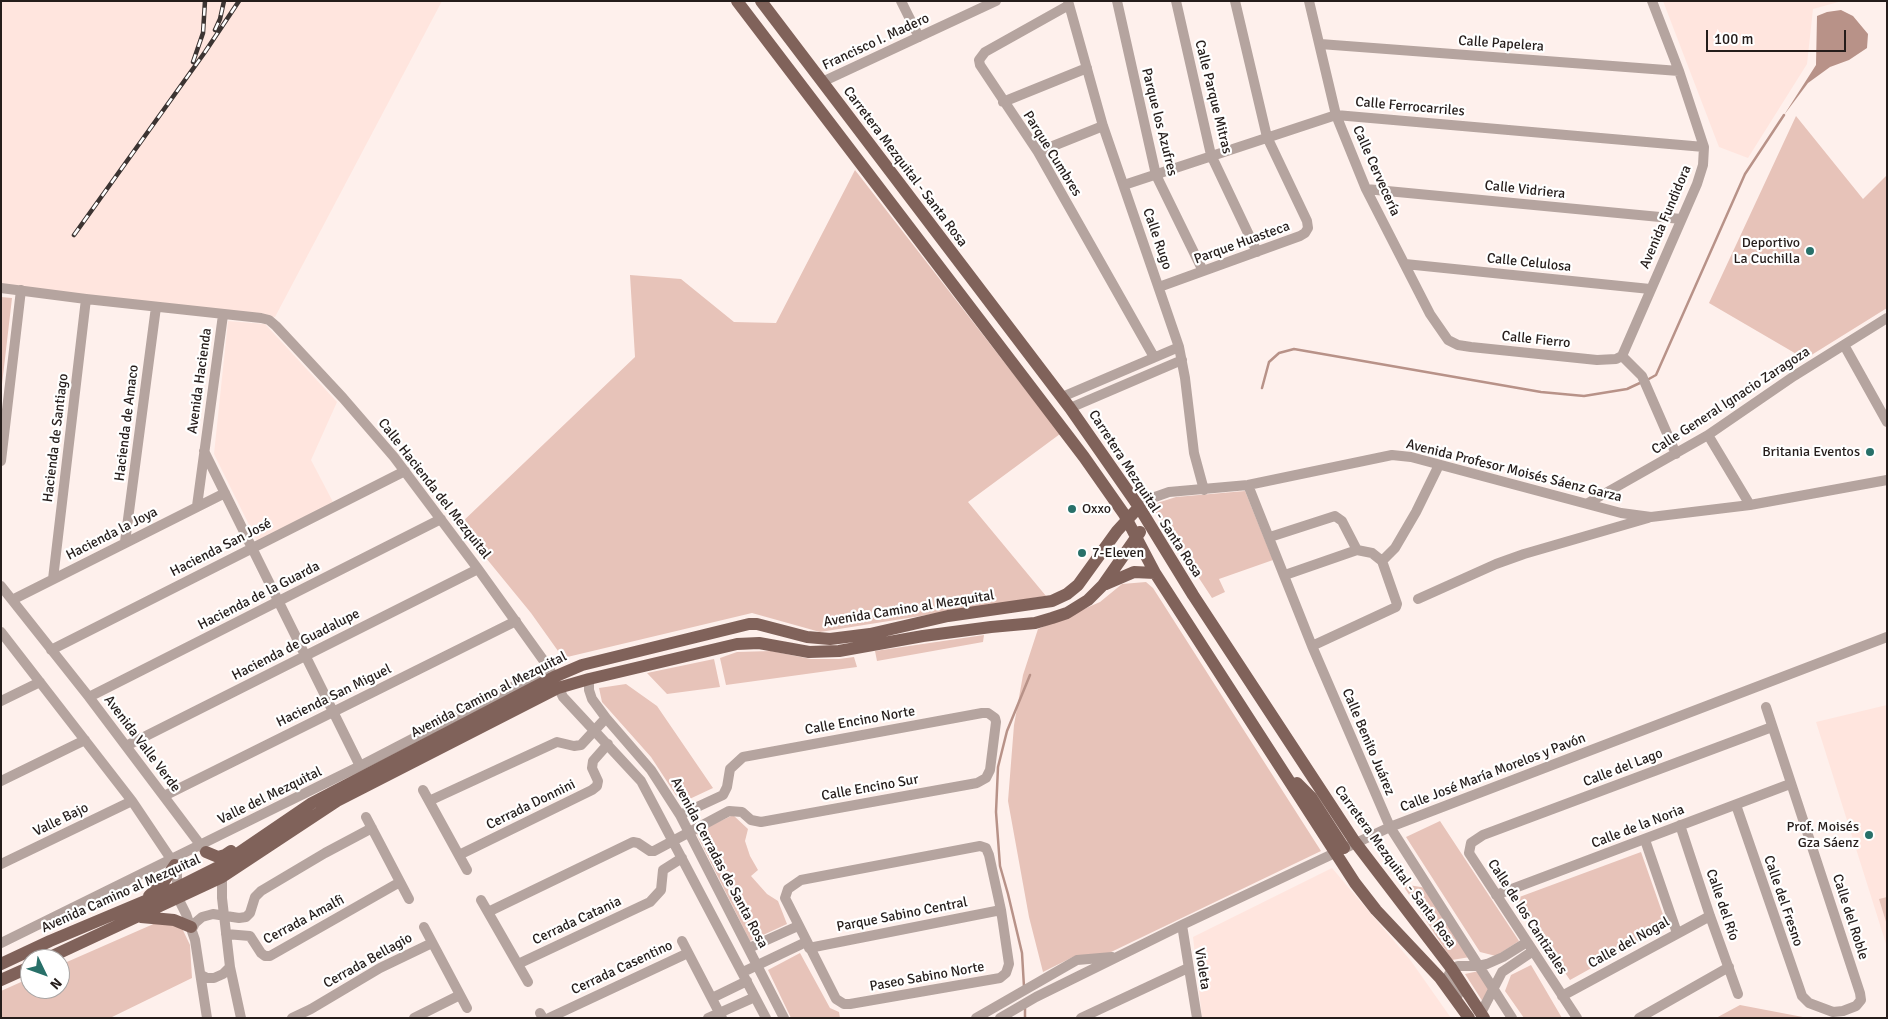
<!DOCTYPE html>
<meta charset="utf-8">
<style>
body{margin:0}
#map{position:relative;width:1888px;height:1019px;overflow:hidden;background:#fef0ec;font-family:Signika,sans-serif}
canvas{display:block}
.frame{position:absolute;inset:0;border:2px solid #251d1b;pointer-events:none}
.north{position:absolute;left:20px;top:949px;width:50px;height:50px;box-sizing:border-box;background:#fff;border:1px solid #a8a5a4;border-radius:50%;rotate:132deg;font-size:14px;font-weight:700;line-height:20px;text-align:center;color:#251d1b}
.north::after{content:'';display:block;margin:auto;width:18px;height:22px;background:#287069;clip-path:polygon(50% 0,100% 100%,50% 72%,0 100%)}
.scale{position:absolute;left:1706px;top:30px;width:140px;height:22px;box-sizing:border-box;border:2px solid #251d1b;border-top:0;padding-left:6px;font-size:15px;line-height:18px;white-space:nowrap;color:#251d1b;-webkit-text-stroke:4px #fff;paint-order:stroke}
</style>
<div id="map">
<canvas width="1888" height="1019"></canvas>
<div class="frame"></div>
<div class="north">N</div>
<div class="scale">100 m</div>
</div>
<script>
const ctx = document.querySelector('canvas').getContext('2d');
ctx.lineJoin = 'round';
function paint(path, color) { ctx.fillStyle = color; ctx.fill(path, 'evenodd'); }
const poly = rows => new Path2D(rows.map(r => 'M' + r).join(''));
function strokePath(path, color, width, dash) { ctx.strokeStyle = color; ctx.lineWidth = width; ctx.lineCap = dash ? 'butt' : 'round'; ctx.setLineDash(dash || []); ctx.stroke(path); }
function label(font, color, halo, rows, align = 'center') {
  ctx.font = font + ' Signika,sans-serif'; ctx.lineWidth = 4.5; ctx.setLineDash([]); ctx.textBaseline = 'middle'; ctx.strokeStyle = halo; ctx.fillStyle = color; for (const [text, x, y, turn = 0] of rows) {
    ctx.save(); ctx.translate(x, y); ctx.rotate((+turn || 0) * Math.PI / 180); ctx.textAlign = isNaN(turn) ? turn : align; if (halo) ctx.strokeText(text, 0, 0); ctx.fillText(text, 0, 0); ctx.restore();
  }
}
const built = poly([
 [1,1,442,1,275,317,1,286],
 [1663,1,1842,1,1813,9,1807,64,1748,158,1719,147],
 [228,321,265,324,337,402,311,460,333,502,257,541,214,454],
 [1887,705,1887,947,1816,722],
 [1332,868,1411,961,1451,1018,1202,1018,1193,937]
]);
const green = poly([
 [1796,116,1863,199,1887,175,1887,308,1805,359,1709,303],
 [855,170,1060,434,968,502,1046,596,820,632,752,613,563,658,531,613,459,525,635,357,630,275,681,279,734,322,776,323],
 [1,297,12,298,1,393],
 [1245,491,1273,560,1219,579,1225,592,1212,598,1151,505,1176,497],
 [1146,582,1153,588,1321,851,1109,953,1073,957,1043,972,1029,917,1008,801,1014,725,1023,675,1038,629,1100,602,1122,584],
 [984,635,983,642,877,661,875,651],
 [771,651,811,659,839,659,854,657,857,667,726,685,720,658,737,652],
 [714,659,720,687,667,694,647,673],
 [626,684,657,706,713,788,681,803,651,757,602,702,599,688],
 [733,815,748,829,745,841,750,856,758,870,751,876,767,894,778,901,787,924,750,941,696,833],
 [1440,821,1519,941,1496,956,1480,952,1406,837],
 [1641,852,1667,926,1570,980,1514,899],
 [1402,884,1427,888,1470,957,1452,960],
 [1887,897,1887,925,1879,899],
 [158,922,180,924,190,945,192,978,110,1018,1,1018,1,991,30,978,30,989,60,989,60,965],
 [800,953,830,1008,839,1012,840,1018,791,1018,768,970],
 [1531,965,1562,1018,1524,1018,1505,991,1511,975],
 [1479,971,1489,989,1483,1002,1465,974],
 [1740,1005,1808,1018,1716,1018]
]);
const water = poly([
 [1841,10,1853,16,1868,34,1867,48,1849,60,1830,67,1808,83,1784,115,1816,65,1817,16,1827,12]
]);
const stream = poly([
 [1647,380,1656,375,1745,174,1784,115],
 [1262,388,1269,362,1279,353,1294,349,1541,392,1584,396,1627,389,1642,382],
 [1024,987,1022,953,1008,894,1000,866,996,812,998,767,1007,731,1030,675],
 [1025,1007,1025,1018]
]);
const minor = poly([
 [901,1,919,37],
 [1068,1,1103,126,1179,347,1185,378,1194,453,1204,490],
 [1117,1,1156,175,1203,271],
 [1176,1,1211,155,1257,252],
 [1309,1,1336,115,1366,189,1430,314,1448,340,1458,345,1471,347,1597,360,1616,359,1622,356],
 [1069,5,985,52,979,60,980,65,1038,152,1154,357],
 [1320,44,1679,71],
 [822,82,996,1],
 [1003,102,1087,68],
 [1038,152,1103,126],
 [1124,185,1336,115,1704,147],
 [1366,189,1681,219],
 [1405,264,1650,289],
 [1159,287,1300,236,1305,233,1308,228,1307,221,1267,137,1235,1],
 [1,288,86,299,261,318,269,320,276,326,343,398,394,457,478,569,549,668,563,697,641,781,766,1018],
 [1844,345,1887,422],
 [1622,356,1697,184,1703,165,1704,147,1679,71,1652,1],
 [1622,356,1642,376,1676,454],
 [1062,397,1179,347],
 [1070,408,1182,360],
 [1708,435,1750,505],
 [204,451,360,766],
 [1,461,21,290],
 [1248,485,1312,646,1390,827,1512,1018],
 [1588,503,1708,435,1794,376,1887,318],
 [197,506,223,315],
 [1139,507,1152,498,1169,492,1248,485,1392,455,1411,457,1621,513,1651,517,1750,505,1887,480],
 [1270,537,1335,516,1342,521,1357,550],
 [125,542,156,307],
 [1382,561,1395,548,1416,512,1439,465],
 [1285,575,1357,550,1372,553,1382,561,1397,604,1396,607,1312,646],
 [53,579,86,299],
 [1,586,89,697,205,851],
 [1418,599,1496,564,1524,554,1648,518],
 [12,600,225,493],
 [1,632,132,801,175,865,177,871,177,896,186,914,195,940,207,1018],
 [51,650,405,471],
 [589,679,589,690,592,699,606,718,651,770,680,815,784,1018],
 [89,697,441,519],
 [1,701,40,682],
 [126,746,478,569],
 [1,781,85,740],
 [423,790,467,870],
 [164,796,516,621],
 [429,801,557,742,574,746,581,745,606,718],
 [1736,805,1802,996,1809,1003,1833,1012,1843,1011,1856,1006,1861,1000,1860,993,1766,707],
 [366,817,409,899],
 [1680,825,1710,916,1738,994],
 [1645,840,1677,933],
 [980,846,986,848,989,855,1001,910,1009,964,1006,973,1000,978,850,1004,844,1004,836,999,785,898,788,889,801,880,980,846],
 [459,855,592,790,597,786,598,781,592,768,593,761,608,744],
 [1,864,132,801],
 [219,871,222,877,222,898,230,967,241,1018],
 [1496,895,1790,784],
 [481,900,528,982],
 [488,912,633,842,638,843,650,851,654,851,729,811,742,812,751,820,761,822,977,783,986,778,990,770,996,722,995,718,988,713,982,713,743,757,730,769,727,787,723,795,680,815],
 [1182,925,1197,1018],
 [424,927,467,1008],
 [192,929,195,923,202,917,213,914,239,918,246,917,250,913,255,897,261,891,325,853,372,828],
 [226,934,250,936,261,953,265,956,270,956,400,882],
 [682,941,722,1018],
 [1,943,360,766,549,668],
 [749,948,798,926],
 [809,948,1001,910],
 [518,964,650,902,661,890,663,870,682,858],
 [743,972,806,942],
 [201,975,207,978,214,978,223,974,230,967],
 [1458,995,1448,976,1452,969,1458,966,1478,966,1487,964,1503,957,1527,942],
 [1562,996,1710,916],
 [712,998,747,981],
 [540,1013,543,1018],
 [1481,1013,1502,972,1533,951],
 [292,1018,311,1009,380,968,432,943],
 [414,1018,460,995],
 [549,1018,688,953],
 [708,1018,755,997],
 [976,1018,1077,960,1112,957],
 [1000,1018,1036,997,1182,925,1390,827,1887,637],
 [1081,1018,1188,968],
 [1577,1018,1469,853,1471,843,1483,835,1772,727],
 [1639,1018,1729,967]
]);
const major = poly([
 [737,1,1084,457,1124,514,1155,573,1355,883,1376,910,1440,978,1469,1018],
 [761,1,1070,408,1139,507,1193,595,1355,842,1452,969,1484,1018],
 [1106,584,1134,572,1155,573],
 [1297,783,1311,797,1344,848],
 [206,852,218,857,225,855,231,851],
 [149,896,162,884,175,865],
 [141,917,174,920,191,927],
 [46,959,222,877,337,801,558,688,589,679,737,644,759,643,809,652,839,651,923,636,991,627,1035,623,1052,618,1067,613,1088,600,1103,585,1140,532],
 [1,964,50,941,176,888,218,867,312,803,554,677,582,665,749,624,757,624,807,637,830,639,870,634,948,616,1052,601,1067,594,1078,585,1117,531,1139,507],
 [1,980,30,967]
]);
const rail = poly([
 [215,30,220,19,224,1],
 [193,62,203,33,205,1],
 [74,235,205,52,239,1]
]);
const markers = [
 [1810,251,5,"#287069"],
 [1870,452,5,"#287069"],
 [1072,509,5,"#287069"],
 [1082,553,5,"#287069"],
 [1869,835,5,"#287069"]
];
const streetNames = [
 ["Francisco I. Madero",876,42,-25],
 ["Calle Papelera",1501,44,4],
 ["Calle Parque Mitras",1213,97,76],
 ["Calle Ferrocarriles",1410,107,5],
 ["Parque los Azufres",1159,122,76],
 ["Parque Cumbres",1052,154,58],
 ["Carretera Mezquital - Santa Rosa",905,167,53],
 ["Calle Cervecería",1376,171,66],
 ["Calle Vidriera",1525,190,6],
 ["Avenida Fundidora",1666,217,-67],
 ["Calle Rugo",1157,239,71],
 ["Parque Huasteca",1242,243,-20],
 ["Calle Celulosa",1529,263,6],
 ["Calle Fierro",1536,340,6],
 ["Avenida Hacienda",200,381,-82],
 ["Calle General Ignacio Zaragoza",1731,401,-33],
 ["Hacienda de Amaco",127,423,-83],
 ["Hacienda de Santiago",56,438,-83],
 ["Avenida Profesor Moisés Sáenz Garza",1514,471,14],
 ["Calle Hacienda del Mezquital",434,489,52],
 ["Carretera Mezquital - Santa Rosa",1145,494,57],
 ["Hacienda la Joya",112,534,-27],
 ["Hacienda San José",221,548,-27],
 ["Hacienda de la Guarda",259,596,-27],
 ["Avenida Camino al Mezquital",909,609,-9],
 ["Hacienda de Guadalupe",296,645,-27],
 ["Avenida Camino al Mezquital",489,695,-27],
 ["Hacienda San Miguel",334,696,-26],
 ["Calle Encino Norte",860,721,-10],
 ["Calle Benito Juárez",1368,742,67],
 ["Avenida Valle Verde",142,744,53],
 ["Calle del Lago",1623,768,-21],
 ["Calle José María Morelos y Pavón",1493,773,-21],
 ["Calle Encino Sur",870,788,-10],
 ["Valle del Mezquital",270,796,-26],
 ["Cerrada Donnini",531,805,-26],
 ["Valle Bajo",61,820,-26],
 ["Calle de la Noria",1638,827,-21],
 ["Avenida Cerradas de Santa Rosa",719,863,62],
 ["Carretera Mezquital - Santa Rosa",1395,867,54],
 ["Avenida Camino al Mezquital",121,894,-24],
 ["Calle del Fresno",1783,901,71],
 ["Calle del Río",1722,905,71],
 ["Parque Sabino Central",902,915,-11],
 ["Calle de los Cantizales",1527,917,57],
 ["Calle del Roble",1850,917,72],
 ["Cerrada Amalfi",304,920,-28],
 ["Cerrada Catania",577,921,-25],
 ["Calle del Nogal",1629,943,-29],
 ["Cerrada Bellagio",368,961,-29],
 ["Cerrada Casentino",622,968,-25],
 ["Violeta",1202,969,81],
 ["Paseo Sabino Norte",927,977,-10]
];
const poiNames = [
 ["Deportivo",1800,243],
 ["La Cuchilla",1800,259],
 ["Britania Eventos",1860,452],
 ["Oxxo",1082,509,"left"],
 ["7-Eleven",1092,553,"left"],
 ["Prof. Moisés",1859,827],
 ["Gza Sáenz",1859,843]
];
paint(built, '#ffe5de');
paint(green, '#e7c3b9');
paint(water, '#b89288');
strokePath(stream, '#b89288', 2.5);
strokePath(minor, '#b5a49f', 10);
strokePath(major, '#80625a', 12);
strokePath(rail, '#3c3432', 4.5);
strokePath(rail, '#fff', 2.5, [8]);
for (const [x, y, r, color] of markers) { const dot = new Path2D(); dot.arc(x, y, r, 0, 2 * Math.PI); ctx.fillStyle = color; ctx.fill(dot); strokePath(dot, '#fff', 2); }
label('14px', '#251d1b', '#fff', streetNames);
label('14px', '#251d1b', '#fff', poiNames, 'right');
</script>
